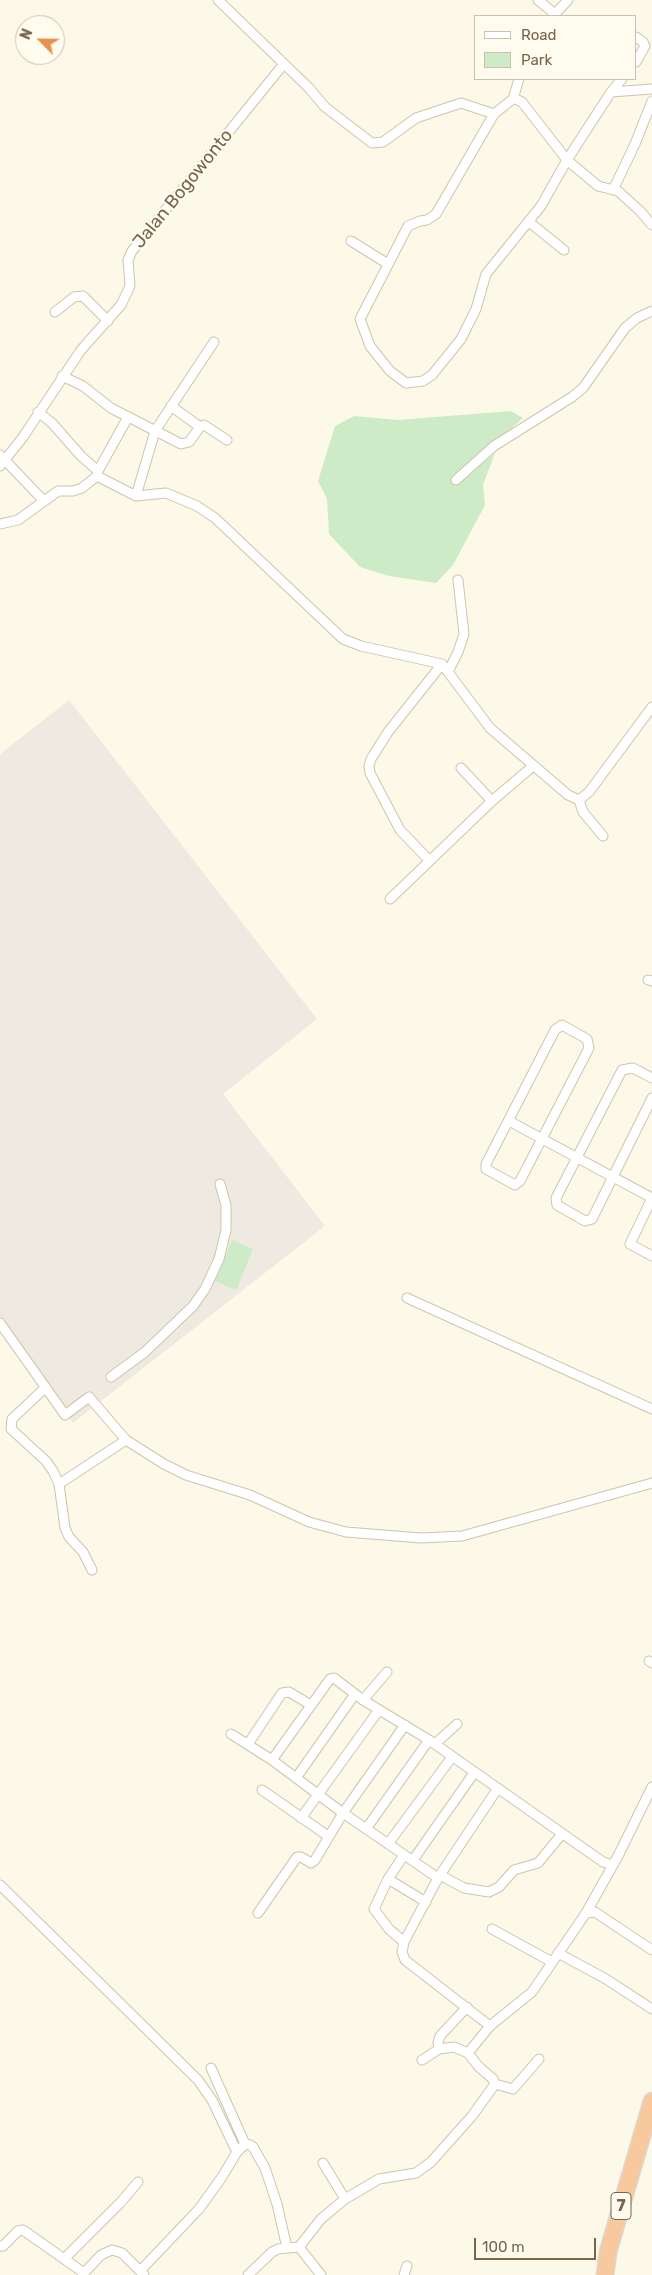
<!DOCTYPE html>
<style>
body{margin:0}
#map{position:relative;width:652px;height:2275px;overflow:hidden;background:#fdf9e8;font-family:Rubik,sans-serif}
canvas{display:block}
.legend{position:absolute;left:474px;top:15px;width:162px;height:65px;box-sizing:border-box;background:#fffcef;border:1px solid #c9c0ad;margin:0;padding:6px 9px;list-style:none;font-size:15px;color:#78654b}
.legend li{display:flex;align-items:center;gap:10px;height:25px}
.legend b{width:25px;border:1px solid #c9c0ad}
.north{position:absolute;left:15px;top:15px;width:50px;height:50px;box-sizing:border-box;background:#fffcef;border:1px solid #c9c0ad;border-radius:50%;rotate:293deg;font-size:14px;font-weight:700;line-height:20px;text-align:center;color:#78654b}
.north::after{content:'';display:block;margin:auto;width:18px;height:22px;background:#e8914c;clip-path:polygon(50% 0,100% 100%,50% 72%,0 100%)}
.scale{position:absolute;left:474px;top:2238px;width:122px;height:22px;box-sizing:border-box;border:2px solid #78654b;border-top:0;padding-left:6px;font-size:15px;line-height:18px;white-space:nowrap;color:#78654b;-webkit-text-stroke:4px #fffcef;paint-order:stroke}
</style>
<div id="map">
<canvas width="652" height="2275"></canvas>
<ul class="legend">
<li><b style="height:6px;background:#fff"></b>Road</li>
<li><b style="height:14px;background:#cdebc6"></b>Park</li>
</ul>
<div class="north">N</div>
<div class="scale">100 m</div>
</div>
<script>
const ctx = document.querySelector('canvas').getContext('2d');
ctx.lineJoin = 'round';
function paint(path, color) { ctx.fillStyle = color; ctx.fill(path, 'evenodd'); }
const poly = rows => new Path2D(rows.map(r => 'M' + r).join(''));
function strokePath(path, color, width, dash) { ctx.strokeStyle = color; ctx.lineWidth = width; ctx.lineCap = dash ? 'butt' : 'round'; ctx.setLineDash(dash || []); ctx.stroke(path); }
function label(font, color, halo, rows, align = 'center') {
  ctx.font = font + ' Rubik,sans-serif'; ctx.lineWidth = 4.5; ctx.setLineDash([]); ctx.textBaseline = 'middle'; ctx.strokeStyle = halo; ctx.fillStyle = color; for (const [text, x, y, turn = 0] of rows) {
    ctx.save(); ctx.translate(x, y); ctx.rotate((+turn || 0) * Math.PI / 180); ctx.textAlign = isNaN(turn) ? turn : align; if (halo) ctx.strokeText(text, 0, 0); ctx.fillText(text, 0, 0); ctx.restore();
  }
}
const industrial = poly([
 [69,700,317,1019,223,1094,325,1226,73,1423,0,1317,0,754]
]);
const green = poly([
 [511,411,523,418,463,471,465,475,470,474,495,453,483,485,485,505,453,565,436,583,389,576,360,567,329,534,327,499,318,481,335,426,354,416,398,420],
 [232,1240,253,1249,236,1290,215,1281]
]);
const street = poly([
 [218,0,309,88,325,107,372,143,383,142,416,118,461,103,494,114,513,99,516,99,522,102,567,160,598,186,618,191,640,211,652,225],
 [538,0,555,14,554,16],
 [555,14,568,0],
 [636,37,643,42,645,46,636,62],
 [611,92,622,79],
 [513,99,519,79],
 [494,114,436,214,427,220,420,221,408,226,360,319,370,346,390,371,406,383,423,381,432,375,461,339,476,309,486,274,541,206,567,160,611,92,652,89],
 [613,190,635,144,652,101],
 [529,222,564,250],
 [351,241,388,264],
 [55,312,74,297,83,296,108,321],
 [62,376,83,386,111,408,181,444,189,442,200,427,204,425,227,440],
 [171,406,200,427],
 [38,412,52,423,81,456,98,471],
 [0,455,43,500],
 [0,466,23,437,81,350,121,305,130,286,128,260,132,251,283,65],
 [97,476,98,471,128,417],
 [456,480,494,446,572,397,583,388,625,328,637,318,652,311],
 [136,496,155,431,214,342],
 [0,524,18,520,58,491,73,491,82,488,97,476,136,496,166,493,197,506,215,518,343,639,361,646,442,664,490,728,568,795,579,800,589,792,652,707],
 [448,672,458,652,464,634,458,580],
 [461,768,492,801],
 [579,800,583,812,603,836],
 [429,860,400,830,370,773,369,766,371,759,388,732,442,664],
 [390,899,492,801,533,766],
 [648,980,652,981],
 [562,1025,587,1039,589,1048,520,1181,515,1185,486,1169,486,1164,555,1030,562,1025],
 [652,1078,633,1068,622,1070,556,1198,557,1205,585,1221,592,1219,652,1098],
 [509,1121,652,1198],
 [652,1198,630,1244,652,1256],
 [407,1298,652,1409],
 [0,1323,65,1415,89,1397,126,1440],
 [111,1377,145,1352,193,1306,205,1289,219,1259,226,1230,226,1205,220,1184],
 [45,1388,12,1419,11,1429,46,1461,53,1471,59,1484,65,1528,69,1537,83,1552,92,1570],
 [59,1484,126,1440,164,1464,186,1475,250,1495,309,1522,346,1532,421,1538,462,1536,652,1483],
 [649,1661,652,1663],
 [363,1700,387,1672],
 [231,1734,272,1760,343,1813,438,1878],
 [248,1744,282,1693,289,1692,311,1705],
 [435,1744,457,1724],
 [272,1760,330,1679,334,1678,363,1700,429,1740,603,1862,613,1865,618,1856,652,1787],
 [296,1778,355,1694],
 [262,1790,328,1836],
 [301,1818,379,1710],
 [366,1829,429,1740],
 [388,1844,452,1757],
 [413,1860,474,1773],
 [440,1875,464,1888,489,1892,499,1887,514,1870,538,1863,562,1834],
 [388,1879,404,1855],
 [0,1885,198,2080,212,2100,237,2152,222,2177,199,2209,140,2271],
 [426,1902,388,1879,374,1909,389,1929,404,1942,402,1952,405,1960,490,2026],
 [258,1913,297,1857,301,1857,311,1863,315,1860,343,1813,405,1725],
 [586,1913,613,1865],
 [492,1929,552,1962],
 [404,1942,438,1878,498,1788],
 [558,1953,606,1979,652,2009],
 [439,2049,438,2043,440,2036,467,2007],
 [468,2053,490,2026,532,1992,586,1913,595,1912,652,1950],
 [211,2068,245,2144],
 [495,2084,513,2089,539,2059],
 [237,2152,245,2144,250,2145,253,2147,265,2168,277,2204,287,2248],
 [323,2163,345,2199],
 [0,2246,3,2246,18,2231,23,2230,84,2273],
 [299,2247,321,2275],
 [65,2258,120,2203,138,2182],
 [82,2275,101,2255,112,2250,122,2253,144,2275],
 [248,2275,272,2252,278,2249,299,2247,321,2219,345,2199,379,2179,416,2173,431,2162,472,2116,495,2084,493,2079,478,2066,468,2053,454,2047,439,2049,422,2060],
 [404,2275,407,2266]
]);
const highway = poly([
 [605,2275,608,2252,652,2101]
]);
const shields = [
 [621,2206,20]
];
const shieldNames = [
 ["7",621,2206]
];
const streetNames = [
 ["Jalan Bogowonto",183,189,-51]
];
paint(industrial, '#eeeae2');
paint(green, '#cdebc6');
strokePath(street, '#cfc4ad', 11);
strokePath(highway, '#dcd7d0', 19);
strokePath(street, '#fff', 9);
strokePath(highway, '#f8c99f', 16);
for (const [x, y, w] of shields) { const box = new Path2D(); box.roundRect(x - w / 2, y - 13.5, w, 27, 4); ctx.fillStyle = '#fffcef'; ctx.fill(box); strokePath(box, '#78654b', 1); }
label('bold 16px', '#78654b', null, shieldNames);
label('18px', '#78654b', '#fffcef', streetNames);
</script>
